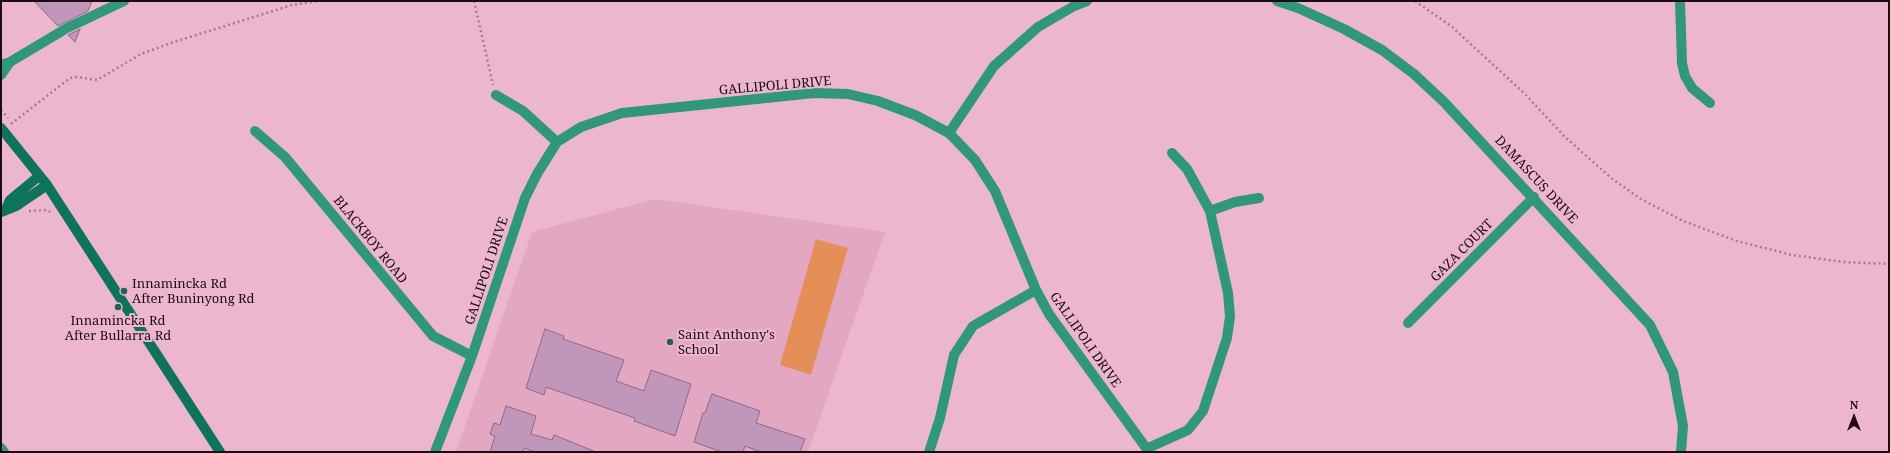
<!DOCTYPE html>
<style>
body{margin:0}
#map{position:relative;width:1890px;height:453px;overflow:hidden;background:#ecb6cd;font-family:"Noto Serif",serif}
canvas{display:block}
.frame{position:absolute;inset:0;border:2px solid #1d0b14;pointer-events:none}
.north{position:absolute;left:1834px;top:397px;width:40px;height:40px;-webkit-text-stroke:3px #ecb6cd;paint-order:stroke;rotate:0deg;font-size:11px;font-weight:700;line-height:16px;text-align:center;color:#1d0b14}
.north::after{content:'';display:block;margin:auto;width:14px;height:18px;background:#1d0b14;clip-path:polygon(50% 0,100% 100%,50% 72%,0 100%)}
</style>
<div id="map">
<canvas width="1890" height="453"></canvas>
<div class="frame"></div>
<div class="north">N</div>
</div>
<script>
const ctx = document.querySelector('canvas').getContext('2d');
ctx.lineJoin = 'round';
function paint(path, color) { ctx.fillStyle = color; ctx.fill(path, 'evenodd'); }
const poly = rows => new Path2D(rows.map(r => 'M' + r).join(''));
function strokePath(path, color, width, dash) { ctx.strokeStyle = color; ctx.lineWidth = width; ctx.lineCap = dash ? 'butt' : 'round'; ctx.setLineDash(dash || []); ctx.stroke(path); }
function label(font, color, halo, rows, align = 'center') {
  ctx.font = font + ' "Noto Serif",serif'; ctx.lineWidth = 4; ctx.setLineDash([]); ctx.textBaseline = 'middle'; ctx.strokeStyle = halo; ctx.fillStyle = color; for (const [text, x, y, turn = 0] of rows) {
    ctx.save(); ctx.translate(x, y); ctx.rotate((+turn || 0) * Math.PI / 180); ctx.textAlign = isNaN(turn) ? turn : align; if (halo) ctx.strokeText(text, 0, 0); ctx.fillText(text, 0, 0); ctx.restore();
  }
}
const built = poly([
 [655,199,885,232,808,452,456,452,532,232]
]);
const green = poly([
 [816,239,848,248,811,375,780,365]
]);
const building = poly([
 [34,1,92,1,88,11,58,26,34,1],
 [80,29,75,42,68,35,80,29],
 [545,329,564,336,563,339,624,360,616,381,644,391,651,370,691,384,675,436,634,421,635,418,546,387,544,395,526,388,545,329],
 [712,394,760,411,756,423,805,439,800,452,761,452,745,446,743,452,722,452,694,442,703,413,705,413,712,394],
 [506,406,536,416,531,434,552,440,554,435,596,452,535,452,524,448,523,452,490,452,495,436,490,434,494,423,500,425,506,406]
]);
const path = poly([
 [474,1,493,85],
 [1415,1,1451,26,1524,93,1564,136,1611,178,1641,199,1683,221,1737,241,1792,255,1844,262,1889,264],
 [1,110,8,118],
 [11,124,70,78,78,77,97,80,141,54,174,42,292,5,319,1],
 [29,211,47,210,52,213]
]);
const street = poly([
 [1277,1,1298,8,1344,29,1382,50,1414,74,1444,102,1650,325,1673,372,1683,426,1681,452],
 [1680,1,1682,63,1685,76,1692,88,1710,103],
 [1,65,10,62,67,28,124,1],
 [1,75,10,62],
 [496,95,523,111,557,142],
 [255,131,285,157,433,336,472,356],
 [949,133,994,66,1038,27,1074,6,1087,1],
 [1210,211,1235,202,1259,198],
 [1408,323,1534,197],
 [1,448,4,452],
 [1148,448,1188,430,1203,411,1227,338,1230,316,1228,293,1210,211,1187,169,1172,153],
 [435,452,472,356,525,198,537,174,557,142,581,127,622,113,814,93,848,94,878,101,915,115,949,133,975,160,995,191,1036,290,1049,314,1149,452],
 [929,452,940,418,954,355,973,326,1036,290]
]);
const secondary = poly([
 [1,128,47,185,220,452],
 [6,209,10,200,39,176],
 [1,212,16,206,47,185]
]);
const markers = [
 [124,291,4,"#216250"],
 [118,307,4,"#216250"],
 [670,342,4,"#216250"]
];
const streetNames = [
 ["GALLIPOLI DRIVE",775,86,-5],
 ["DAMASCUS DRIVE",1536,180,47],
 ["BLACKBOY ROAD",370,240,51],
 ["GAZA COURT",1462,251,-45],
 ["GALLIPOLI DRIVE",487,271,-72],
 ["GALLIPOLI DRIVE",1085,340,55]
];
const poiNames = [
 ["Innamincka Rd",132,284],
 ["After Buninyong Rd",132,299],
 ["Innamincka Rd",118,321,"center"],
 ["After Bullarra Rd",118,336,"center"],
 ["Saint Anthony's",678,335],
 ["School",678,350]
];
paint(built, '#e4a7c1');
paint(green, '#e48e58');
paint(building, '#c097ba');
strokePath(building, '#8f698a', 1);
strokePath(path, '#a57c8e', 2.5, [2, 3]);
strokePath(street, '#30977b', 10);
strokePath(secondary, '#0e735c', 10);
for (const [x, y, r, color] of markers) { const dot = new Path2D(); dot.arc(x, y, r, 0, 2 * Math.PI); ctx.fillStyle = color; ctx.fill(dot); strokePath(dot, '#ecb6cd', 1.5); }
label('13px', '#1d0b14', '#ecb6cd', streetNames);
label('13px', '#1d0b14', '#ecb6cd', poiNames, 'left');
</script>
